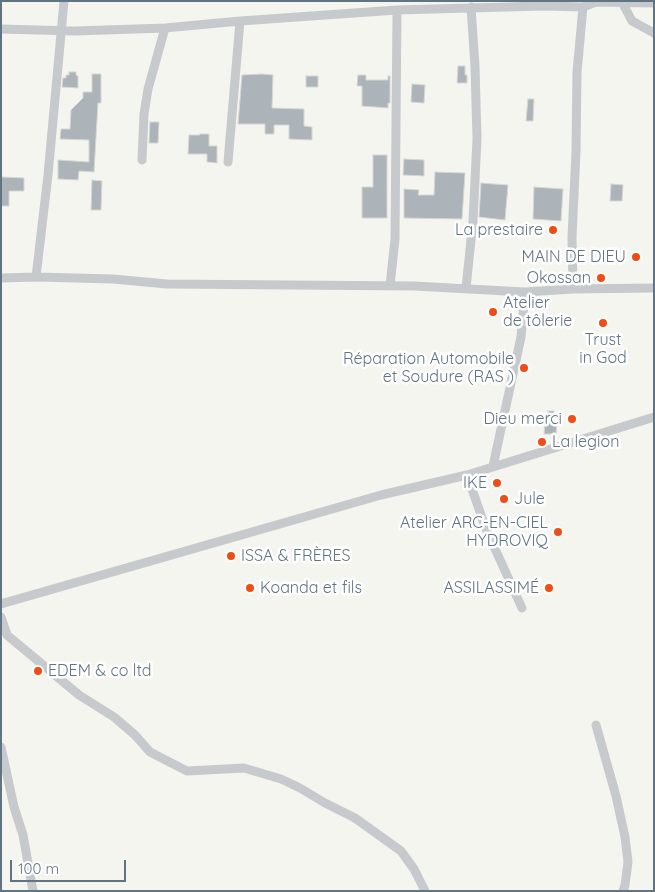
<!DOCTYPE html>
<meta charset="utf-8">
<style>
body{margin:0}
#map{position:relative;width:655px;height:892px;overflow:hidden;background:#f5f5f0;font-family:Quicksand,sans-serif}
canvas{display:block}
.frame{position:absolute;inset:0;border:2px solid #617484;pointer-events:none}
.scale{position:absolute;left:10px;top:860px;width:116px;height:22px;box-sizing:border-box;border:2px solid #617484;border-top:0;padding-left:6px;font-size:15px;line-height:18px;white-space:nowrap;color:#617484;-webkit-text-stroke:4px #fff;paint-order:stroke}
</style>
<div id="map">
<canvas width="655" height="892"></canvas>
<div class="frame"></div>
<div class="scale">100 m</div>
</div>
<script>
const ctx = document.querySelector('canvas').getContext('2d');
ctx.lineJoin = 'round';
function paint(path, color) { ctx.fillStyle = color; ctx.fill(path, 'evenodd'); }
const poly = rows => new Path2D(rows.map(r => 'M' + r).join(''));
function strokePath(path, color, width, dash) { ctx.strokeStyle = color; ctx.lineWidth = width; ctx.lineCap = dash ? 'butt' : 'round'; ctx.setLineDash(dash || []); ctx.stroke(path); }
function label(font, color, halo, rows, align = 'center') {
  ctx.font = font + ' Quicksand,sans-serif'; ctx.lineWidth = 5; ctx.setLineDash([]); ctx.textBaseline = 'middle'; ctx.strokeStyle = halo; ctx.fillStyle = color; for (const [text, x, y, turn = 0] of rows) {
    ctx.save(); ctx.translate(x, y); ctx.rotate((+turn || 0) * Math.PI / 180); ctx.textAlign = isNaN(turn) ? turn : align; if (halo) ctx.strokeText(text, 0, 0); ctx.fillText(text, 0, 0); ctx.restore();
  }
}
const building = poly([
 [458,66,465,66,465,75,467,75,467,83,457,83,458,66],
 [69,72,76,72,76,75,78,76,78,88,62,87,63,78,66,78,66,75,69,75,69,72],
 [92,74,101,74,101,103,98,103,94,172,79,171,78,180,58,179,58,160,89,162,89,140,60,139,61,129,70,129,71,110,83,98,83,92,92,92,92,74],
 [262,74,273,75,272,108,304,109,304,126,312,127,312,140,289,139,289,125,274,125,274,134,265,134,265,124,238,124,242,75,262,74],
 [358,75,366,75,366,80,388,80,388,76,390,76,390,103,388,103,388,108,362,106,362,86,357,86,358,75],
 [306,76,318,76,318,87,306,87,306,76],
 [412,84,425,85,424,103,411,102,412,84],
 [528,99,534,99,533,121,526,121,528,99],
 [150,122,159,122,158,143,149,143,150,122],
 [200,134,209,134,209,146,217,146,217,163,207,162,207,154,188,154,189,135,200,135,200,134],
 [373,155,387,155,387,218,362,218,362,187,373,187,373,155],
 [404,159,424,160,424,176,403,175,404,159],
 [435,172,465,173,462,219,404,218,404,189,419,190,418,195,434,195,435,172],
 [1,177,24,178,24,191,9,191,9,206,1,206,1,177],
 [92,180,102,181,101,210,91,210,92,180],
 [481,183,508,185,505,220,479,217,481,183],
 [611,184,623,185,622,201,610,201,611,184],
 [534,187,563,189,561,221,533,219,534,187],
 [548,411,554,411,554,422,557,422,556,434,544,434,545,422,548,422,548,411]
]);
const minor = poly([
 [622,2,632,21,654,33],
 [1,29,75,31,165,28,240,21,397,10,543,6,583,7,596,2,654,3],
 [142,160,144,114,148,89,165,28],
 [228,162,240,21],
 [36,277,48,175,64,1],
 [1,278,36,277,113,279,167,284,414,286,525,292,573,289,654,288],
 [390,286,395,239,397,10],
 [466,288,473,221,477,139,475,66,471,7],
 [573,289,572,237,576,152,577,72,583,7],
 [493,466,521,337,525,292],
 [467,475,486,529,522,608],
 [1,604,381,495,467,475,654,417],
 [1,617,7,635,79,695,114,717,135,735,150,752,187,771,244,768,281,779,300,788,325,803,355,818,401,851,414,869,425,891],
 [596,725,616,796,625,837,628,862,625,885,623,891],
 [1,747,14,807,23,835,33,891]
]);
const markers = [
 [553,230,5,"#f04c15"],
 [636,257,5,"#f04c15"],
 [601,278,5,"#f04c15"],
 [493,312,5,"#f04c15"],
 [603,323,5,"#f04c15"],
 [524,368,5,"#f04c15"],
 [572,419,5,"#f04c15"],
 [542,442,5,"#f04c15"],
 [497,483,5,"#f04c15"],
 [504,499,5,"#f04c15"],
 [558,532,5,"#f04c15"],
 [231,556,5,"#f04c15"],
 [250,588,5,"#f04c15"],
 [549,588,5,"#f04c15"],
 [38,671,5,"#f04c15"]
];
const poiNames = [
 ["La prestaire",543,230],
 ["MAIN DE DIEU",626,257],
 ["Okossan",591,278],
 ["Atelier",503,303,"left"],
 ["de tôlerie",503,321,"left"],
 ["Trust",603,340,"center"],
 ["in God",603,358,"center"],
 ["Réparation Automobile",514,359],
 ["et Soudure (RAS )",514,377],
 ["Dieu merci",562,419],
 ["La legion",552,442,"left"],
 ["IKE",487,483],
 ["Jule",514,499,"left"],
 ["Atelier ARC-EN-CIEL",548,523],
 ["HYDROVIQ",548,541],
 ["ISSA & FRÈRES",241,556,"left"],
 ["Koanda et fils",260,588,"left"],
 ["ASSILASSIMÉ",539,588],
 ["EDEM & co ltd",48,671,"left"]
];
paint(building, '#acb4b9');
strokePath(building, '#d6d6d3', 1);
strokePath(minor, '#c7cacd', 9);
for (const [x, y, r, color] of markers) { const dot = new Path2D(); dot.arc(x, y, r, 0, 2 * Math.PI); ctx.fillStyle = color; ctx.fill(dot); strokePath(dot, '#fff', 2); }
label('16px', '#617484', '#fff', poiNames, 'right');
</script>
